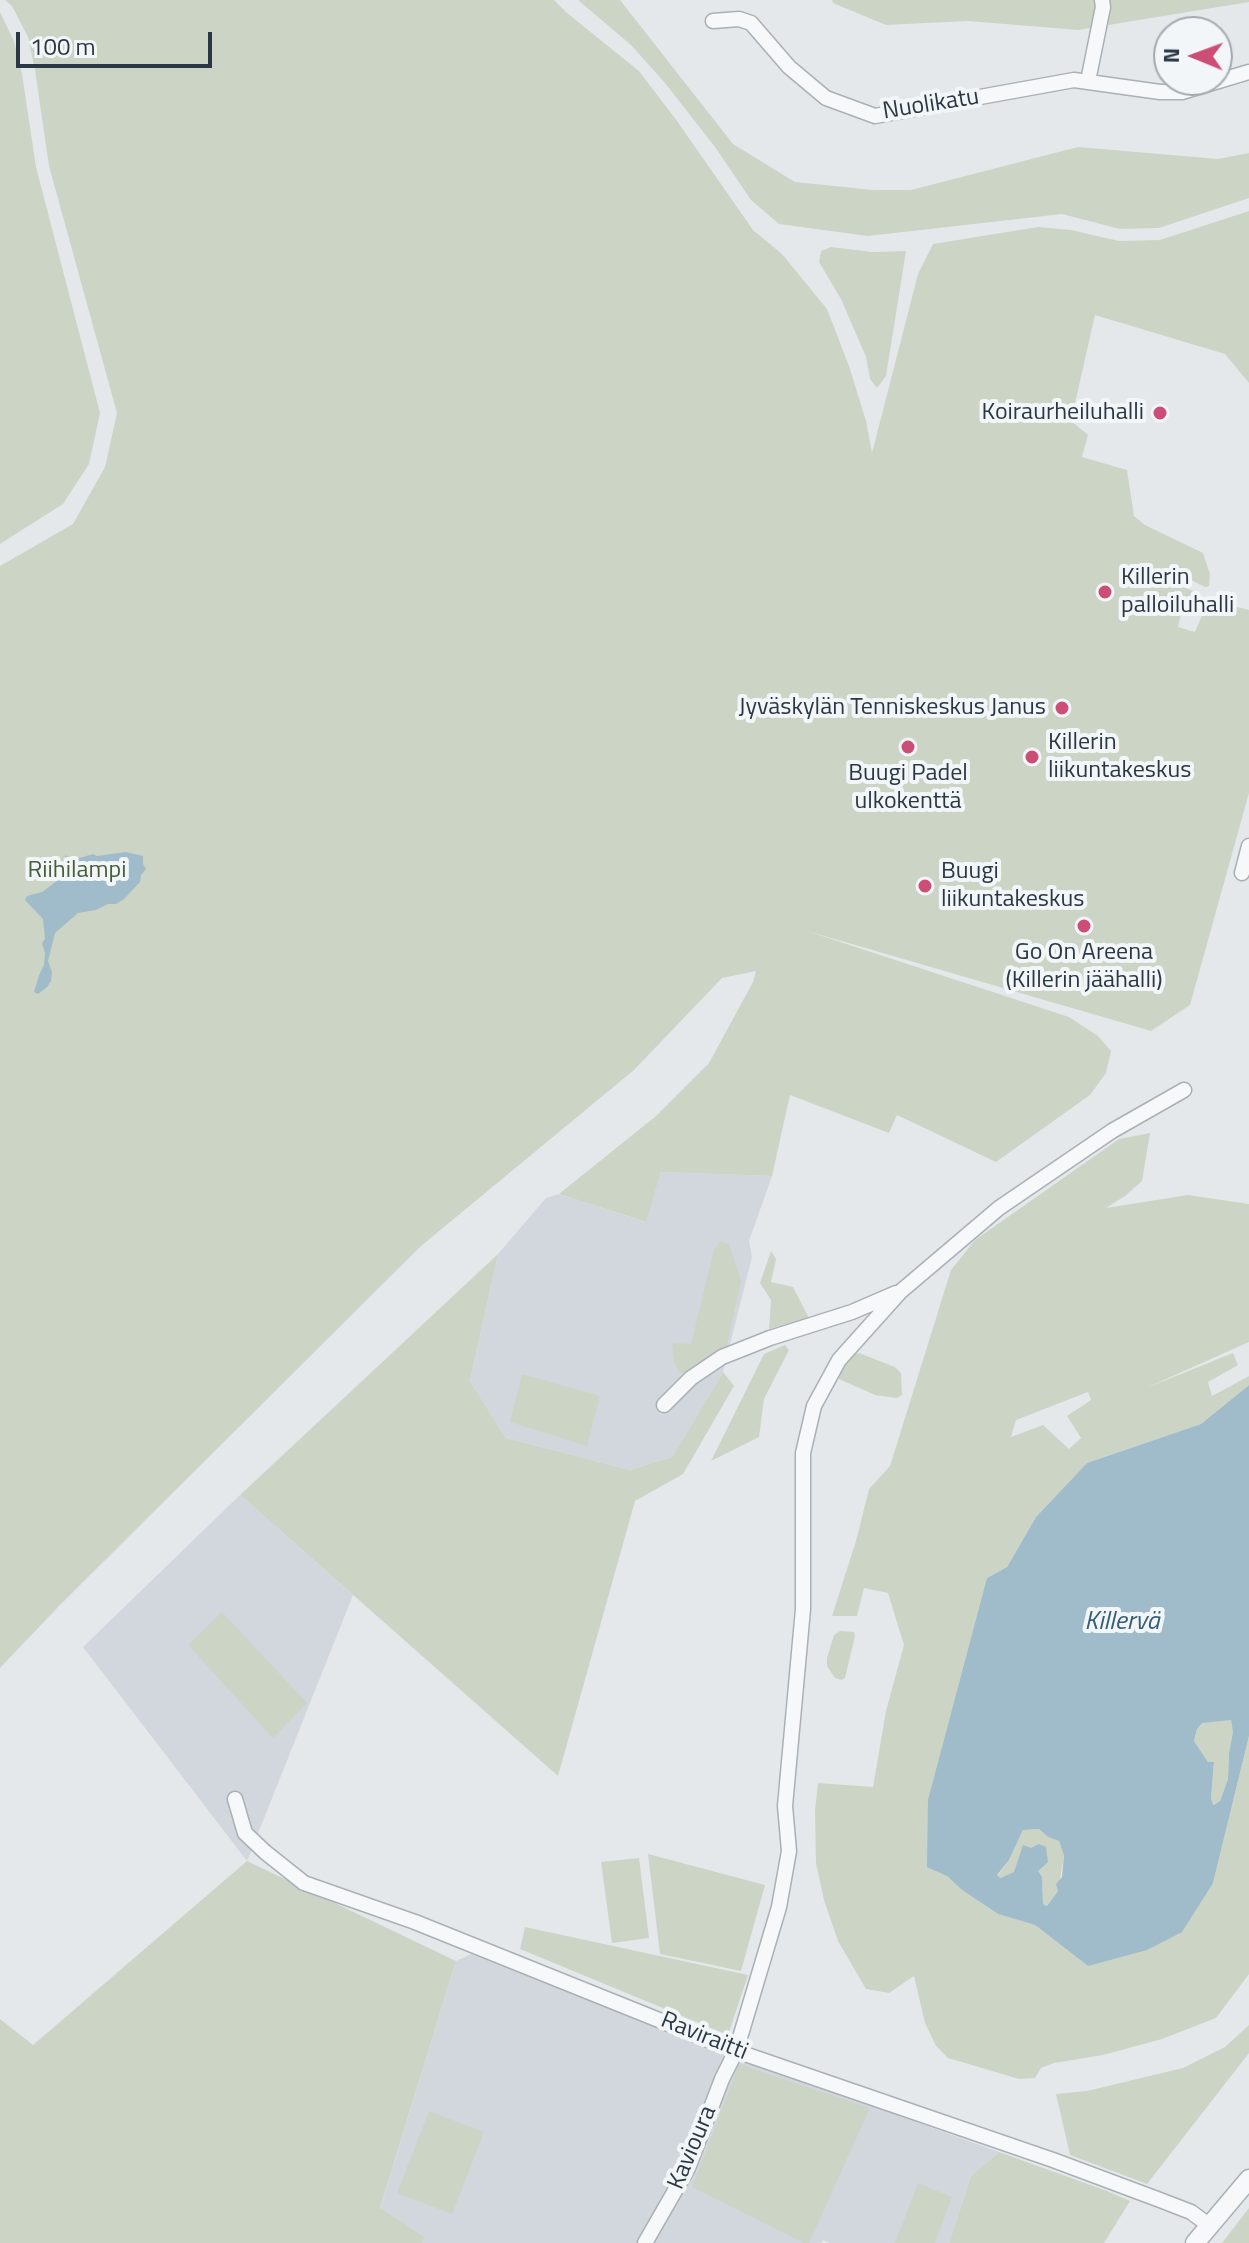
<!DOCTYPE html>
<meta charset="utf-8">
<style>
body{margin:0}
#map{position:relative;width:1249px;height:2243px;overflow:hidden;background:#e4e8eb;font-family:"Titillium Web",sans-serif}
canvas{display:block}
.north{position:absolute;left:1153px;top:16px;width:80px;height:80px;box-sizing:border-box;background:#f3f6f8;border:2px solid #a3aab0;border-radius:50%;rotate:271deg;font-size:22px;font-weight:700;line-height:32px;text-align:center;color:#2b3844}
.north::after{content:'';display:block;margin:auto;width:28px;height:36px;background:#cc4d75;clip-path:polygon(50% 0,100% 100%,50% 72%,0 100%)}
.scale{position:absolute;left:16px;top:32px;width:196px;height:36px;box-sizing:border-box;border:4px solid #2b3844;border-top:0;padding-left:10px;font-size:24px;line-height:28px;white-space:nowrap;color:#2b3844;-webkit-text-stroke:6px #f3f6f8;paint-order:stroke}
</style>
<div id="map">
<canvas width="1249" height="2243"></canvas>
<div class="north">N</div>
<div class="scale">100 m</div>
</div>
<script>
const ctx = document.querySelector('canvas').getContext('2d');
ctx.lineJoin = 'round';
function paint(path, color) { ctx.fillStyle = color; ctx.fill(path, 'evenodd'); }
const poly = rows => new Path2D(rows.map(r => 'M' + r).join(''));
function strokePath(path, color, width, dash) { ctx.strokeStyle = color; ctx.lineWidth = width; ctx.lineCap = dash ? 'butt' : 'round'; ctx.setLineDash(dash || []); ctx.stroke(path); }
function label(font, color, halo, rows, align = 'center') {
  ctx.font = font + ' "Titillium Web",sans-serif'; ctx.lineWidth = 8; ctx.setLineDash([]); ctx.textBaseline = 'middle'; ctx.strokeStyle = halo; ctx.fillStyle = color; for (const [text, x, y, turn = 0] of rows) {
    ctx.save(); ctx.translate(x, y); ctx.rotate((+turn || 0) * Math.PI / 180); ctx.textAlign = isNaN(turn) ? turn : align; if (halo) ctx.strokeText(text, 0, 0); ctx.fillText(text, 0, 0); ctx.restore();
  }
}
const built = poly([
 [661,1172,772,1176,749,1241,752,1257,723,1372,672,1457,630,1470,506,1438,470,1381,498,1254,546,1198,559,1194,645,1222],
 [240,1495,353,1595,247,1861,83,1647],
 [471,1954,753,2063,999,2152,971,2176,949,2243,830,2243,823,2240,821,2243,422,2243,425,2237,380,2209,456,1961]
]);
const green = poly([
 [5,0,554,0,567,13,639,71,677,121,753,230,782,254,827,309,849,366,866,421,872,453,918,274,933,244,1038,227,1071,230,1119,241,1160,240,1249,211,1249,383,1225,354,1095,315,1071,421,1088,435,1082,457,1127,470,1134,516,1145,525,1203,553,1210,574,1209,586,1205,587,1189,579,1187,589,1194,591,1192,601,1184,600,1178,627,1195,632,1206,606,1217,602,1249,610,1249,793,1190,1005,1151,1031,807,931,1069,1017,1098,1036,1111,1051,1106,1073,1090,1095,996,1162,897,1115,889,1133,790,1095,772,1176,661,1172,646,1222,559,1194,656,1116,709,1063,753,982,756,971,722,978,634,1070,421,1246,59,1606,0,1668,0,566,73,524,105,467,117,413,49,166,35,70,28,37,12,6],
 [578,0,620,0,733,144,795,182,873,190,911,190,1078,147,1218,159,1249,153,1249,198,1159,228,1120,229,1062,214,868,236,779,224,751,200,715,147,665,83,631,45],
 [832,0,1249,0,1249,2,1078,30,968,21,886,25,833,3],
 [0,12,14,41,22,74,36,167,100,413,89,464,63,504,0,544],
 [831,247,872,252,906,251,886,376,877,388,870,379,866,357,841,299,819,262,821,251],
 [1150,1133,1142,1181,1125,1196,1106,1208,1188,1195,1249,1204,1249,1342,1146,1388,1233,1353,1238,1365,1208,1382,1212,1396,1249,1376,1249,1385,1201,1424,1087,1463,1036,1517,1007,1567,987,1578,947,1876,962,1890,998,1914,1035,1925,1088,1966,1213,1883,1249,1736,1249,1974,1216,2018,1162,2039,1103,2055,1054,2063,1041,2068,1035,2078,1019,2079,948,2058,936,2046,925,2023,914,1976,889,1993,866,1989,838,1941,824,1900,816,1863,815,1811,818,1783,873,1787,886,1711,904,1645,888,1593,864,1588,857,1616,832,1616,856,1541,869,1489,890,1466,951,1270,975,1240,1119,1139],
 [1088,1392,1091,1400,1067,1416,1081,1438,1069,1449,1043,1425,1011,1437,1016,1420],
 [720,1241,729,1244,741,1281,727,1346,685,1375,679,1372,674,1362,672,1343,691,1344,714,1250],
 [771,1251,776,1259,771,1282,793,1287,809,1318,769,1329,771,1300,760,1283],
 [498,1254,470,1381,506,1438,630,1470,672,1457,723,1372,734,1386,683,1474,635,1501,558,1776,240,1495],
 [785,1345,789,1350,764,1399,759,1437,711,1461,764,1354],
 [859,1353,895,1367,901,1373,902,1395,897,1398,875,1395,839,1379,840,1368,846,1355],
 [522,1374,600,1396,587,1446,510,1422],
 [222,1612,307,1703,273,1738,188,1645],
 [840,1631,854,1632,855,1636,845,1678,841,1680,835,1678,827,1666,827,1658,834,1635],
 [1231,1719,1233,1732,1229,1753,1228,1779,1220,1801,1212,1805,1211,1798,1214,1763,1208,1762,1194,1741,1197,1729,1202,1722],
 [1039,1829,1048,1837,1059,1841,1064,1856,1058,1891,1047,1906,1043,1904,1042,1877,1014,1872,1000,1878,997,1876,1009,1860,1023,1830],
 [648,1854,765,1885,741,1971,660,1954],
 [639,1858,649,1938,612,1943,601,1862],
 [247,1861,456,1961,380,2208,425,2237,422,2243,0,2243,0,2019,33,2045],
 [525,1927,748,1975,728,2035,520,1949],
 [1249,2025,1249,2053,1147,2184,1070,2155,1056,2094,1087,2091,1183,2068,1225,2047],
 [739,2064,870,2108,809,2243,804,2243,692,2187],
 [429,2111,484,2132,452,2214,397,2193],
 [999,2152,1107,2191,1130,2201,1104,2243,949,2243,971,2176],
 [918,2183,952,2197,935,2243,895,2243],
 [1249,2208,1249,2243,1222,2243]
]);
const water = poly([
 [126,852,143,856,143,864,146,869,141,875,140,882,124,899,116,904,108,904,96,910,78,913,55,933,48,961,52,972,51,981,47,987,38,994,34,992,39,975,44,965,45,953,42,943,45,939,43,919,25,900,27,896,42,892,62,877,63,861,66,855,69,858,74,857,76,859,93,854,97,856],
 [1249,1385,1249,1736,1213,1883,1182,1932,1147,1950,1088,1966,1035,1925,998,1914,962,1890,947,1876,927,1867,928,1800,987,1578,1007,1567,1036,1517,1087,1463,1201,1424],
 [1231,1720,1233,1732,1229,1753,1228,1779,1220,1801,1213,1805,1211,1798,1214,1762,1208,1762,1194,1741,1197,1729,1202,1723],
 [1039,1829,1048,1837,1059,1841,1064,1856,1062,1877,1056,1884,1058,1891,1047,1906,1043,1904,1042,1877,1038,1871,1048,1862,1046,1847,1039,1844,1031,1848,1023,1845,1014,1872,1000,1878,997,1875,1009,1860,1023,1830]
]);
const minor = poly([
 [713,21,739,19,751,23,789,67,826,98,875,116,1074,80,1160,92,1182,92,1249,72],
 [1088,81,1103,7,1102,0],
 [1242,873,1249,846],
 [664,1405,691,1378,722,1357,770,1338,852,1312,896,1293],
 [235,1799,245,1833,265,1852,304,1883,415,1922,736,2051,1053,2160,1160,2200,1191,2212,1210,2226],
 [645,2243,688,2168,722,2079,736,2051,779,1907,789,1851,785,1806,803,1609,803,1453,814,1406,839,1360,900,1292,999,1208,1112,1131,1184,1090]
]);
const tertiary = poly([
 [1195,2243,1249,2179]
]);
const markers = [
 [1160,413,8,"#cc4d75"],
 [1105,592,8,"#cc4d75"],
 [1062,708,8,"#cc4d75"],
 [908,747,8,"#cc4d75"],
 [1032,757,8,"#cc4d75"],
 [925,886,8,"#cc4d75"],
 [1084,926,8,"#cc4d75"]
];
const streetNames = [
 ["Nuolikatu",931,105,-9],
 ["Raviraitti",704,2037,22],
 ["Kavioura",693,2148,-67]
];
const poiNames = [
 ["Koiraurheiluhalli",1144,413,"right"],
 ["Killerin",1121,578],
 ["palloiluhalli",1121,606],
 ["Jyväskylän Tenniskeskus Janus",1046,708,"right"],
 ["Killerin",1048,743],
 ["liikuntakeskus",1048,771],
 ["Buugi Padel",908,774,"center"],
 ["ulkokenttä",908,802,"center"],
 ["Buugi",941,872],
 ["liikuntakeskus",941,900],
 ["Go On Areena",1084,953,"center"],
 ["(Killerin jäähalli)",1084,981,"center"]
];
const parkNames = [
 ["Riihilampi",77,871]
];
const waterNames = [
 ["Killervä",1122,1623]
];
paint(built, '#d2d7dd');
paint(green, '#ccd5c5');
paint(water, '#a0bbca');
strokePath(minor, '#a9b0b6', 17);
strokePath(tertiary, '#a9b0b6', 21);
strokePath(minor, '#f6f8f9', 14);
strokePath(tertiary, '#f6f8f9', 18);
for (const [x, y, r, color] of markers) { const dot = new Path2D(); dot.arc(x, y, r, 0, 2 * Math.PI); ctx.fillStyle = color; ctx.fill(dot); strokePath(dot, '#f3f6f8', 3); }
label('24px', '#2b3844', '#f3f6f8', streetNames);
label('24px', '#2b3844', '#f3f6f8', poiNames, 'left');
label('24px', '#465f39', '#f3f6f8', parkNames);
label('italic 26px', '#365e77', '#f3f6f8', waterNames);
</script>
